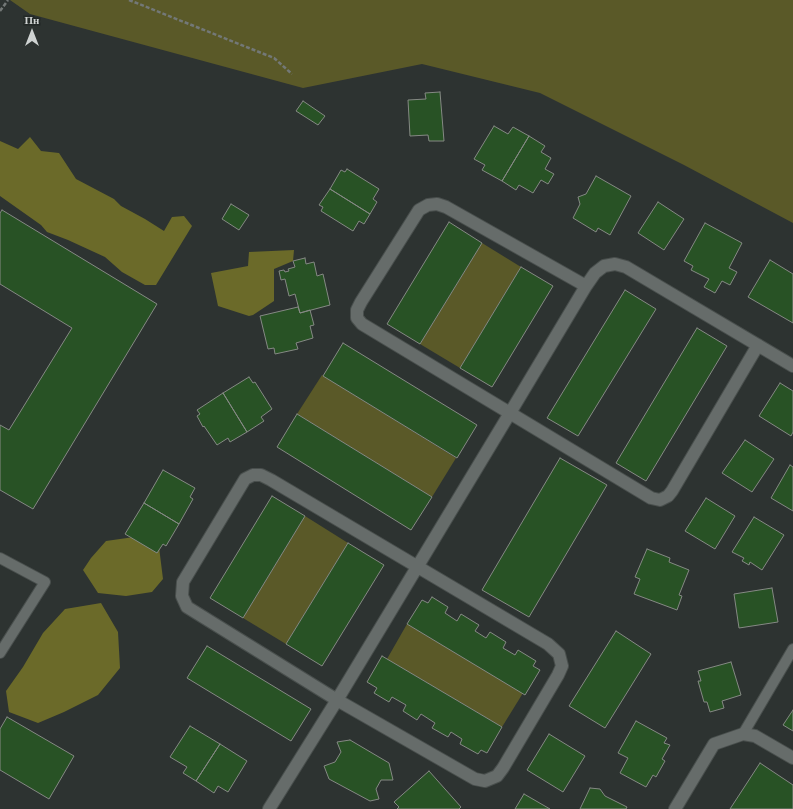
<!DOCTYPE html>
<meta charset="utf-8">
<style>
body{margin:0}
#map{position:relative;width:793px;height:809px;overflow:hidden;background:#2d3331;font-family:"Libre Baskerville",serif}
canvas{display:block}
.north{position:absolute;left:12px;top:12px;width:40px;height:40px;-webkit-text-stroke:3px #232927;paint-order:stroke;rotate:0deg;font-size:11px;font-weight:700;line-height:16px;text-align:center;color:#cfd3d2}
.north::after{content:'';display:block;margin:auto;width:14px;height:18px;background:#cfd3d2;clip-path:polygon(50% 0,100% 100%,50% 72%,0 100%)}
</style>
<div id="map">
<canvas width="793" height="809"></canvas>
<div class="north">Пн</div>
</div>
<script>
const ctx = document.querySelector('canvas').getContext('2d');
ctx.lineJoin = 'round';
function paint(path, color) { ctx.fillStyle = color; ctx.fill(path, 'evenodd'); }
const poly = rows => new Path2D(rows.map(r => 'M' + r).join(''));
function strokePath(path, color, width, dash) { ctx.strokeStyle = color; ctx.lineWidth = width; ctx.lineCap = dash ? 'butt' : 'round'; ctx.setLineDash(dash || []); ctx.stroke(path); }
const green = poly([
 [10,0,793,0,793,223,684,165,540,93,422,64,303,88,30,14],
 [482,243,521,267,460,368,420,344],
 [322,375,456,458,432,497,297,414],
 [305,516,348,543,286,644,243,618],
 [407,624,523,693,502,727,387,659]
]);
const forest = poly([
 [30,137,41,151,59,153,76,179,114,199,121,206,145,219,164,231,172,217,184,216,192,226,156,285,145,285,122,272,105,257,68,240,47,232,41,225,0,196,0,141,18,149],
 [294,250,293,261,274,269,274,301,253,315,249,316,218,306,211,273,248,266,249,252],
 [134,537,159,547,163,579,152,592,126,596,98,593,83,570,91,558,106,541],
 [101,603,118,632,120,668,98,695,64,712,38,723,9,712,6,691,23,667,43,633,65,609]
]);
const building = poly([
 [440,92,444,141,429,141,428,135,410,136,408,100,426,99,425,93,440,92],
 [303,101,325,116,318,125,296,111,303,101],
 [494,126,508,134,513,127,529,136,502,181,482,170,485,165,474,159,494,126],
 [529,136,545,146,541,152,551,158,545,169,554,174,548,184,541,180,533,193,519,185,516,190,502,181,529,136],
 [347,169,379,189,373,199,377,202,370,214,330,189,341,170,345,172,347,169],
 [596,176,631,196,610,235,598,228,596,232,573,218,580,204,578,197,586,194,596,176],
 [330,189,370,214,364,224,359,221,353,231,321,211,323,207,319,205,330,189],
 [658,202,684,219,664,250,638,233,658,202],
 [231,204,249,215,239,230,222,219,231,204],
 [2,210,157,304,33,509,0,490,0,425,9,430,72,328,0,284,0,213,2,210],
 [449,222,482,243,420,344,387,324,449,222],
 [705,223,742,243,729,268,737,272,730,285,722,281,715,293,704,287,709,279,691,270,693,266,684,261,705,223],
 [305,258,306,264,314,262,317,276,323,274,330,305,300,313,295,294,289,296,285,279,281,280,279,271,284,270,285,272,289,271,288,269,295,267,293,261,305,258],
 [770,260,793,274,793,323,748,297,770,260],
 [521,267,553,286,492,387,460,368,521,267],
 [625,290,656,309,578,436,547,418,625,290],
 [298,307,300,313,310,310,314,325,310,326,313,338,296,343,298,349,275,354,274,348,268,349,260,316,298,307],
 [697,328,727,346,646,481,616,463,697,328],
 [343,343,477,425,457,458,323,376,343,343],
 [249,377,253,383,255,382,272,409,261,417,264,421,247,432,223,393,249,377],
 [780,383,793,391,793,432,791,436,759,416,780,383],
 [223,393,247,432,230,442,228,438,217,445,204,426,203,427,197,416,200,414,197,410,223,393],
 [297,414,432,497,411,530,277,447,297,414],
 [745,440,774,459,752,492,722,473,745,440],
 [560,458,607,485,529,617,482,590,560,458],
 [790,465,793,467,793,511,771,498,790,465],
 [163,470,195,488,190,497,193,499,179,524,144,503,163,470],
 [272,496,305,516,243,618,210,598,272,496],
 [706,498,735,516,715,549,685,531,706,498],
 [144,503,179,524,166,546,163,544,157,553,125,534,144,503],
 [754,517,784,535,762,570,750,562,749,565,742,561,744,558,732,552,754,517],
 [348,543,384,565,322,666,286,644,348,543],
 [647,549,670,558,669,562,689,570,679,595,682,596,677,610,634,594,640,579,635,577,647,549],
 [772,588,778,622,739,628,734,594,772,588],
 [432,597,448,607,445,613,457,621,461,614,479,625,475,631,486,638,490,632,506,642,503,648,515,655,518,650,536,661,533,666,540,670,525,695,407,624,422,600,428,603,432,597],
 [616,631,651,654,605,728,569,706,616,631],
 [207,646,311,709,291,741,187,678,207,646],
 [382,656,502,727,487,753,481,750,478,754,460,744,462,739,451,732,448,737,432,728,435,723,421,714,417,720,403,711,406,705,392,697,389,702,374,693,377,688,367,682,382,656],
 [731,662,741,695,722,701,724,708,710,712,707,702,704,702,698,681,701,681,698,671,731,662],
 [793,710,793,731,783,725,793,710],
 [7,717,74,756,49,799,0,770,0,729,7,717],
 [636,721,667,738,664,743,670,745,662,759,665,761,656,777,653,775,646,787,620,773,628,758,618,753,636,721],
 [190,726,220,744,196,781,183,773,187,767,170,757,190,726],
 [549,734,585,756,563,792,527,770,549,734],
 [350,740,389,763,393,780,381,780,376,789,379,799,370,801,329,779,324,766,335,762,341,752,337,742,350,740],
 [220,744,247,761,228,792,218,786,214,793,196,781,220,744],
 [760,763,793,785,793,809,730,809,760,763],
 [429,771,461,807,459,809,397,809,399,807,394,802,429,771],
 [590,788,600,789,605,796,627,807,626,809,580,809,590,788],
 [524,794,550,809,515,809,524,794]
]);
const path = poly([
 [129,0,274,58,292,74],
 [0,11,8,0]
]);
const lane = poly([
 [0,558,45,582,0,653],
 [743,734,793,649]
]);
const street = poly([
 [586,286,446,207,437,204,428,205,419,210,361,302,357,310,357,318,362,324,651,498,660,500,668,496,672,491,758,345],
 [253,475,261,475,271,480,548,644,559,654,562,666,558,675,503,768,497,776,485,781,475,779,337,700,187,607,182,596,183,582,245,479,253,475],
 [269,809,337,700,510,413,586,286,595,273,604,266,615,264,626,267,793,366],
 [675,809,714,744,743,734,755,736,793,758]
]);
paint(green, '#5a5928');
paint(forest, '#6b6a29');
paint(building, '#285225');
strokePath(building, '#858984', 1);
strokePath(lane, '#494f4d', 12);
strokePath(street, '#494f4d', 14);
strokePath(path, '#737877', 2.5, [4, 2]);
strokePath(lane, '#666c6a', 10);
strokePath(street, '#666c6a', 12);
</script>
